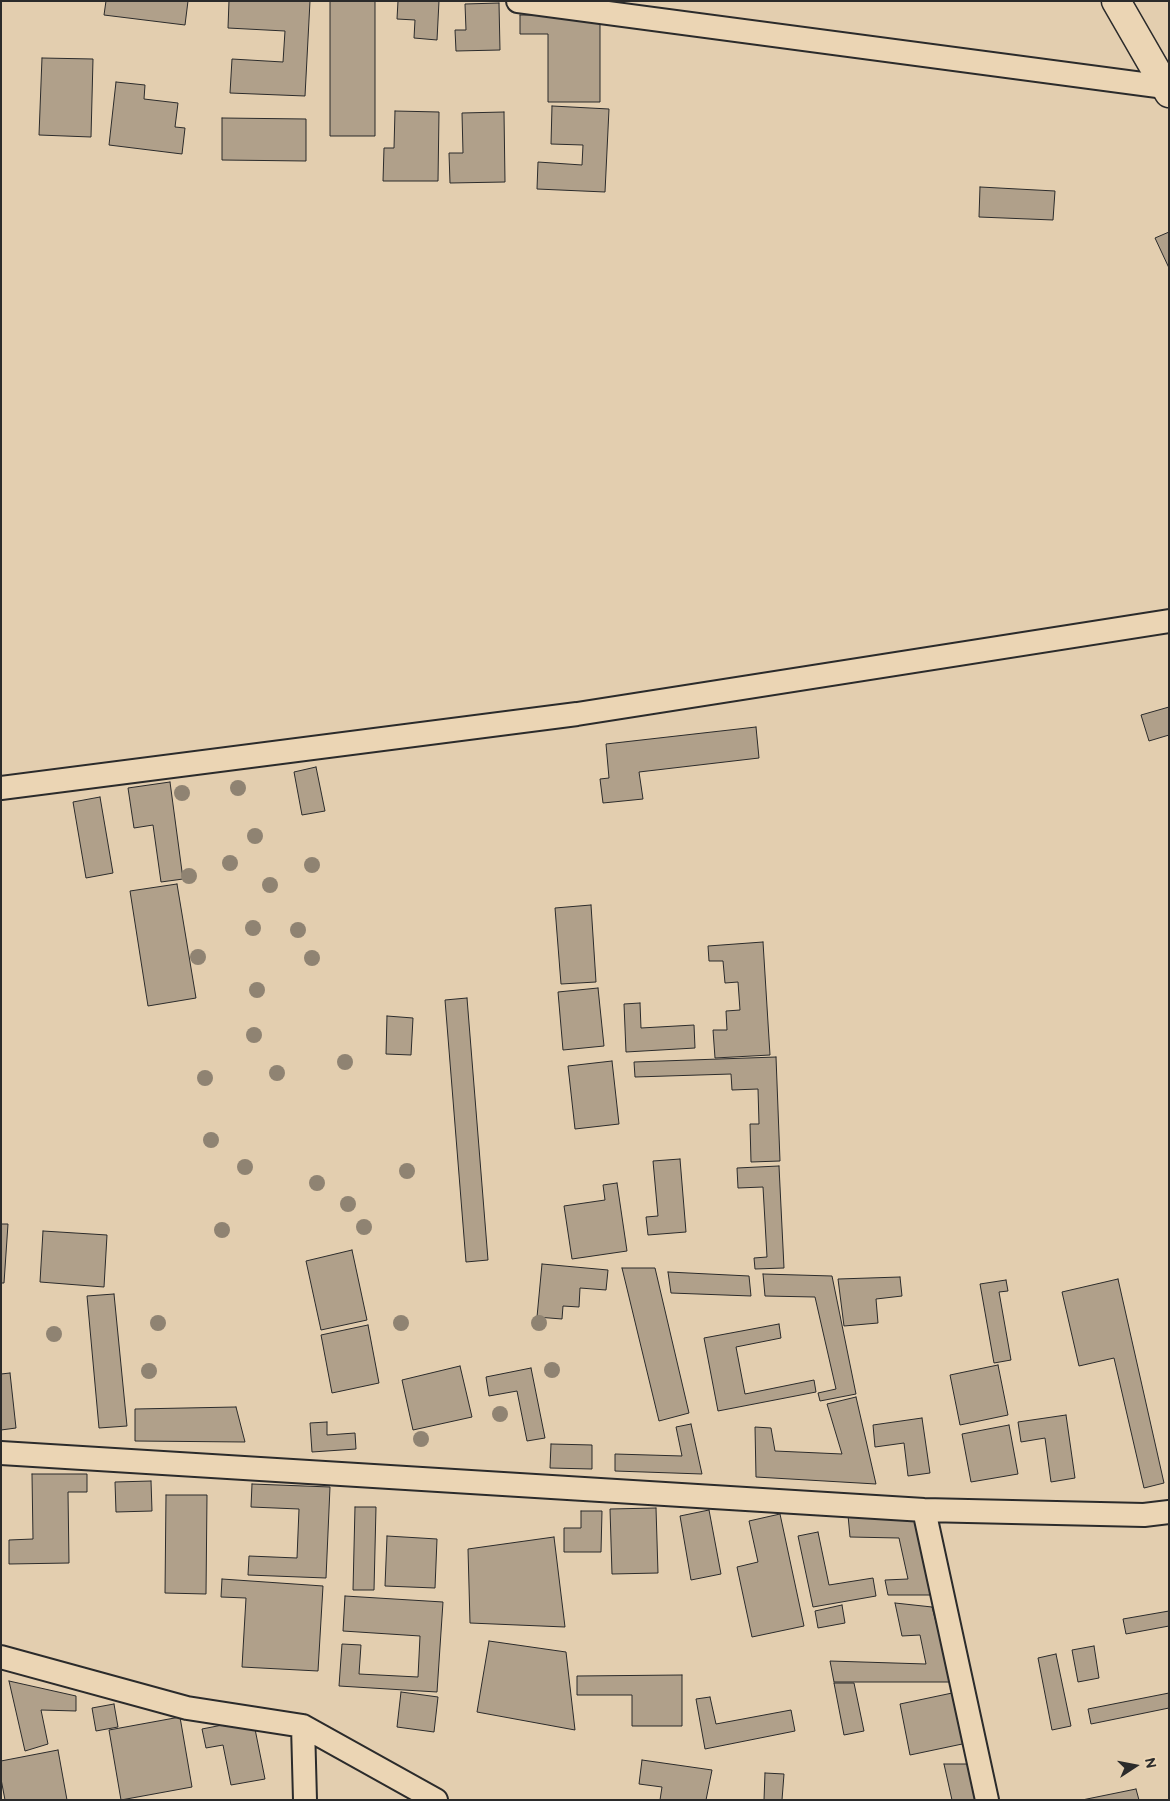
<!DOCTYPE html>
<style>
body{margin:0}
#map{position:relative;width:1170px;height:1801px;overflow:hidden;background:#e3ceaf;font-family:"Balsamiq Sans",sans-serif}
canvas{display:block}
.frame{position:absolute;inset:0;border:2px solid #2b2b2b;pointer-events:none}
.north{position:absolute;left:1110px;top:1741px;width:50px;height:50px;-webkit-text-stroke:4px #ebd5b4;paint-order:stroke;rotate:79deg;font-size:14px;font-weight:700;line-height:20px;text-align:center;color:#2b2b2b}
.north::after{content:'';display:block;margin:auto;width:18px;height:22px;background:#2b2b2b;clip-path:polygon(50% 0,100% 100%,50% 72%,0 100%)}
</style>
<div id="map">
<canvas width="1170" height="1801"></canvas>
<div class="frame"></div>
<div class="north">N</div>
</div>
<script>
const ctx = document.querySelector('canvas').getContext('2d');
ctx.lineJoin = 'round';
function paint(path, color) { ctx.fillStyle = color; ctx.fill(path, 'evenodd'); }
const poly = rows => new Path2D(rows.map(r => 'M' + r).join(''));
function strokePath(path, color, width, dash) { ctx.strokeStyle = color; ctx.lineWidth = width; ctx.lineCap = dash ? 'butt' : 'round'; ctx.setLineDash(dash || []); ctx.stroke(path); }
const building = poly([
 [106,1,188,1,185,25,104,15,106,1],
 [229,1,310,1,305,96,230,93,232,59,283,62,285,31,228,28,229,1],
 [330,1,375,1,375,136,330,136,330,1],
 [398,1,439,1,437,40,414,38,415,20,397,19,398,1],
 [499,3,500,50,456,51,455,30,466,30,465,4,499,3],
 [520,15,600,15,600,102,548,102,548,34,520,34,520,15],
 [42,58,93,59,91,137,39,135,42,58],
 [116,82,145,85,144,99,178,103,175,127,185,128,182,154,109,145,116,82],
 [552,106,609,109,605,192,537,189,538,162,582,165,583,145,551,144,552,106],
 [395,111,439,112,438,181,383,181,384,148,394,148,395,111],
 [504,112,505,182,450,183,449,153,463,153,462,113,504,112],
 [222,118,306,119,306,161,222,160,222,118],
 [980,187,1055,191,1053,220,979,217,980,187],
 [1169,232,1169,268,1155,238,1169,232],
 [1169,707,1169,735,1149,741,1141,715,1169,707],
 [756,727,759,758,639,772,643,799,603,803,600,779,609,778,606,744,756,727],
 [316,767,325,811,302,815,294,772,316,767],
 [170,782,183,879,161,882,153,825,134,828,128,788,170,782],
 [100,797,113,873,86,878,73,802,100,797],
 [177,884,196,998,148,1006,130,891,177,884],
 [591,905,596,982,561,984,555,908,591,905],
 [763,942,770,1055,715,1058,713,1030,727,1030,726,1011,740,1010,738,982,725,983,723,961,709,961,708,946,763,942],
 [598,988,604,1046,563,1050,558,992,598,988],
 [467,998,488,1260,466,1262,445,1000,467,998],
 [640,1003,641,1028,694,1025,695,1048,626,1052,624,1004,640,1003],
 [387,1016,413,1018,411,1055,386,1054,387,1016],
 [776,1057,780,1161,751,1162,750,1124,759,1124,758,1089,732,1090,731,1074,635,1077,634,1062,776,1057],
 [612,1061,619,1124,575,1129,568,1066,612,1061],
 [680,1159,686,1232,648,1235,646,1217,658,1216,653,1161,680,1159],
 [779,1166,784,1268,755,1269,754,1258,767,1257,763,1187,738,1188,737,1168,779,1166],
 [617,1183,627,1251,572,1259,564,1206,605,1200,603,1185,617,1183],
 [1,1224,8,1224,4,1283,1,1283,1,1224],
 [43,1231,107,1235,104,1287,40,1282,43,1231],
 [352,1250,367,1320,321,1330,306,1261,352,1250],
 [542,1264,608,1270,606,1290,580,1288,579,1307,563,1306,562,1319,537,1317,542,1264],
 [622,1268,655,1268,689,1413,659,1421,622,1268],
 [668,1272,749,1276,751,1296,671,1293,668,1272],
 [763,1274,832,1276,856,1394,820,1401,818,1393,836,1389,815,1297,765,1296,763,1274],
 [900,1277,902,1296,876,1299,878,1323,844,1326,838,1279,900,1277],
 [1118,1279,1164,1483,1144,1488,1114,1358,1079,1366,1062,1292,1118,1279],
 [1006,1280,1008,1291,999,1292,1011,1360,994,1363,980,1284,1006,1280],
 [114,1294,127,1426,99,1428,87,1296,114,1294],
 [779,1324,781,1338,736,1347,745,1394,814,1380,816,1392,718,1411,704,1338,779,1324],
 [368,1325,379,1383,332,1393,321,1335,368,1325],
 [998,1365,1008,1415,960,1425,950,1375,998,1365],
 [460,1366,472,1417,413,1430,402,1380,460,1366],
 [531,1368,545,1438,527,1441,517,1391,489,1396,486,1377,531,1368],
 [10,1373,16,1428,1,1430,1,1374,10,1373],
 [856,1397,876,1484,756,1477,755,1427,771,1428,775,1451,842,1454,827,1404,856,1397],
 [236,1407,245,1442,135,1441,135,1409,236,1407],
 [1066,1415,1075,1478,1051,1482,1045,1438,1021,1442,1018,1422,1066,1415],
 [922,1418,930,1473,908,1476,904,1443,875,1447,873,1425,922,1418],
 [327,1422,327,1435,355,1433,356,1449,312,1452,310,1423,327,1422],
 [691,1424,702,1474,615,1471,615,1454,682,1456,676,1427,691,1424],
 [1009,1425,1018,1474,971,1482,962,1434,1009,1425],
 [551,1444,592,1445,592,1469,550,1468,551,1444],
 [32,1474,87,1474,87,1492,68,1492,69,1563,9,1564,9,1540,33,1539,32,1474],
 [151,1481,152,1511,116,1512,115,1482,151,1481],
 [252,1484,330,1487,326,1578,248,1575,249,1556,297,1558,299,1509,251,1507,252,1484],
 [166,1495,207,1495,206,1594,165,1593,166,1495],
 [355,1507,376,1507,374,1590,353,1590,355,1507],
 [656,1508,658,1573,612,1574,610,1509,656,1508],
 [709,1510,721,1574,691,1580,680,1516,709,1510],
 [581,1511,602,1511,601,1552,564,1552,564,1528,581,1528,581,1511],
 [780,1514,804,1626,752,1637,737,1567,758,1562,749,1521,780,1514],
 [848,1515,918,1516,933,1595,888,1595,885,1580,908,1579,899,1538,850,1537,848,1515],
 [818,1532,829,1585,873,1578,876,1596,813,1607,798,1536,818,1532],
 [387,1536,437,1539,435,1588,385,1586,387,1536],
 [554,1537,565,1627,470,1623,468,1549,554,1537],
 [222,1579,323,1586,318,1671,242,1667,246,1598,221,1597,222,1579],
 [345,1596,443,1602,437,1692,339,1686,342,1644,361,1645,359,1674,418,1677,420,1636,343,1631,345,1596],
 [895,1603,932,1607,952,1682,834,1682,830,1661,926,1664,920,1635,902,1636,895,1603],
 [842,1605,845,1623,818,1628,815,1611,842,1605],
 [1169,1611,1169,1626,1126,1634,1123,1619,1169,1611],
 [489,1641,566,1652,575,1730,477,1712,489,1641],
 [1094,1646,1099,1678,1078,1682,1072,1650,1094,1646],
 [1056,1654,1071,1726,1052,1730,1038,1658,1056,1654],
 [682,1675,682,1726,632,1726,632,1695,577,1695,577,1676,682,1675],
 [9,1681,76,1696,76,1711,41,1710,48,1744,25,1751,9,1681],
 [834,1683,854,1683,864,1731,844,1735,834,1683],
 [401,1692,438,1697,434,1732,397,1727,401,1692],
 [957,1692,967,1743,910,1755,900,1704,957,1692],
 [1169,1693,1169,1708,1091,1724,1088,1709,1169,1693],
 [710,1697,716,1724,791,1710,795,1731,705,1749,696,1699,710,1697],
 [114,1704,118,1727,96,1731,92,1708,114,1704],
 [180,1717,192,1787,121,1800,109,1730,180,1717],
 [253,1719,265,1779,231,1785,223,1745,206,1748,202,1729,253,1719],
 [58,1750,67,1800,5,1800,1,1779,1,1761,58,1750],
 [642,1760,712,1770,706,1800,660,1800,662,1787,639,1784,642,1760],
 [944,1764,971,1764,980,1800,952,1800,944,1764],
 [765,1773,784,1774,782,1800,764,1800,765,1773],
 [1136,1789,1139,1800,1082,1800,1136,1789]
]);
const minor = poly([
 [518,1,1165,87],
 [1,788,577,714,1169,621],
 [1,1453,924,1510,1144,1515,1169,1512],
 [924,1510,987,1800],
 [1,1657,187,1708,303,1726,436,1800],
 [303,1726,305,1800]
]);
const tertiary = poly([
 [1116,1,1169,93]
]);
const trees = [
 [238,788],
 [182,793],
 [255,836],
 [230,863],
 [312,865],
 [189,876],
 [270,885],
 [253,928],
 [298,930],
 [198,957],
 [312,958],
 [257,990],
 [254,1035],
 [345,1062],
 [277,1073],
 [205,1078],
 [211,1140],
 [245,1167],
 [407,1171],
 [317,1183],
 [348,1204],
 [364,1227],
 [222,1230],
 [158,1323],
 [401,1323],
 [539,1323],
 [54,1334],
 [552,1370],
 [149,1371],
 [500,1414],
 [421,1439]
];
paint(building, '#b0a08a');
strokePath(building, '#2b2b2b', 1);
strokePath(minor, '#2b2b2b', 26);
strokePath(tertiary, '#2b2b2b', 31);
strokePath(minor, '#ebd5b4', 22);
strokePath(tertiary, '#ebd5b4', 28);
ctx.fillStyle = '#8f8372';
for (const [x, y] of trees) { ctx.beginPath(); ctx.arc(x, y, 8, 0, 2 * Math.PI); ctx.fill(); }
</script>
